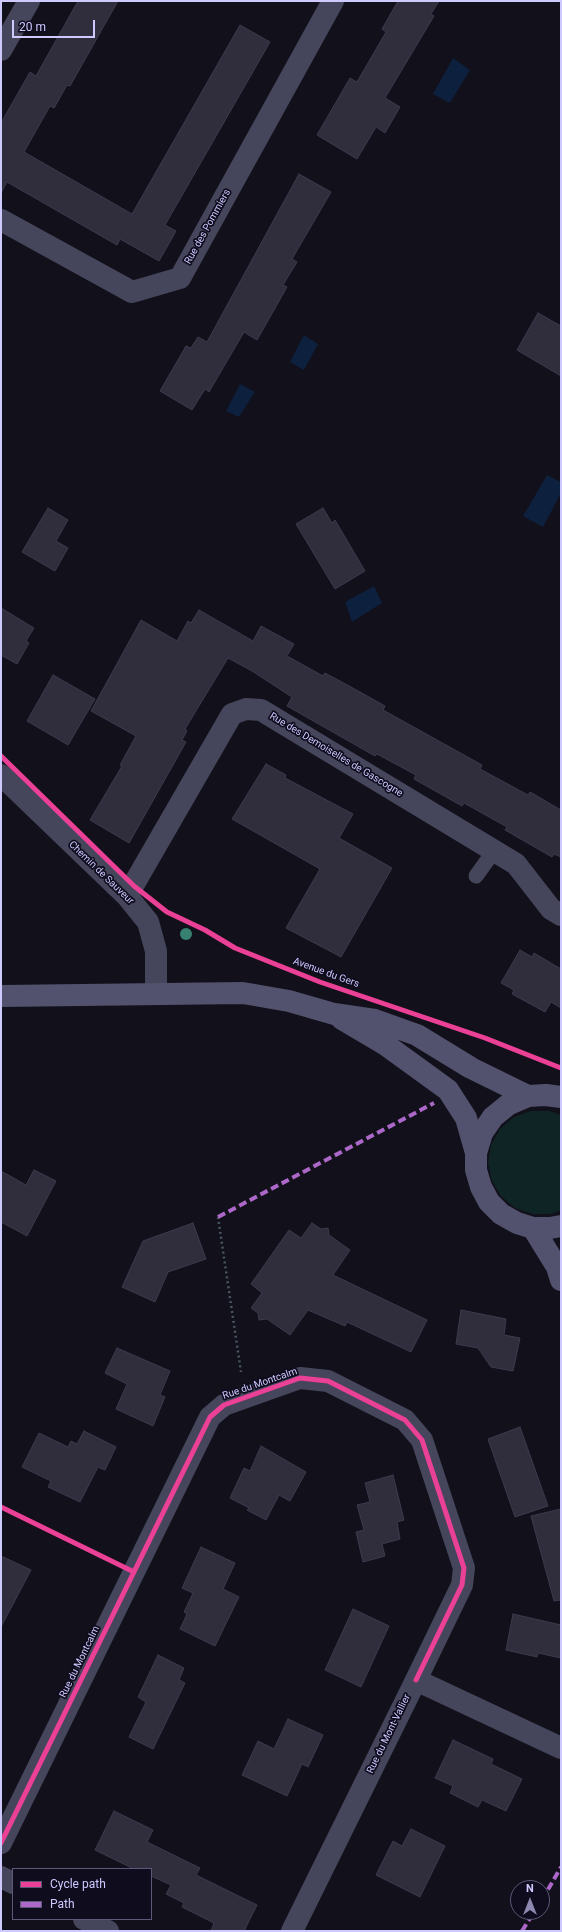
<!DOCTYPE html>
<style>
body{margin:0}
#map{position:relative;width:562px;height:1932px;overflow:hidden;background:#12101a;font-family:Roboto,sans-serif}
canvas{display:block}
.frame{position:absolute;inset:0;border:2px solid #cec9ff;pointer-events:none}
.legend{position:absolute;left:12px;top:1868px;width:140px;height:52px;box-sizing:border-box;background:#0f0c1e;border:1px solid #5b5878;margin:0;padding:5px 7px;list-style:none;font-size:12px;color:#cec9ff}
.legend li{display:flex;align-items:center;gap:8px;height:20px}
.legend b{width:20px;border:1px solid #5b5878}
.north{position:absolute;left:510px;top:1880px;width:40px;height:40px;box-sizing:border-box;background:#0f0c1e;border:1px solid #5b5878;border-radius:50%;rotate:0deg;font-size:11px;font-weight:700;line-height:16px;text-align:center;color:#cec9ff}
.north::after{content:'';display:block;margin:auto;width:14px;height:18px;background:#8c88af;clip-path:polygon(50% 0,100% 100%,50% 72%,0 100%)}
.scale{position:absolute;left:12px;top:20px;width:83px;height:18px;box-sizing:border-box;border:2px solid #cec9ff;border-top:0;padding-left:5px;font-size:12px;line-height:14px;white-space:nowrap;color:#cec9ff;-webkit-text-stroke:3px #0f0c1e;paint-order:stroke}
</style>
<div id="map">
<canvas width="562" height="1932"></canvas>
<div class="frame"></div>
<ul class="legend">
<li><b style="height:5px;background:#ea4096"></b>Cycle path</li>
<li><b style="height:5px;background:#ac68c9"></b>Path</li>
</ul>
<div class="north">N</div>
<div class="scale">20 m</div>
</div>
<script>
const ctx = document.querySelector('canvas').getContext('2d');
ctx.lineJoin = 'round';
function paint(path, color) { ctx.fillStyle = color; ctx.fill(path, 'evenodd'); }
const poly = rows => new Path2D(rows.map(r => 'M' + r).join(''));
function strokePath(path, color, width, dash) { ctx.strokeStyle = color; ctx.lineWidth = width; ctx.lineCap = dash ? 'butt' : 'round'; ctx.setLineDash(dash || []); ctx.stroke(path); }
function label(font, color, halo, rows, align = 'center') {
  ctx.font = font + ' Roboto,sans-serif'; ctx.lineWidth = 3.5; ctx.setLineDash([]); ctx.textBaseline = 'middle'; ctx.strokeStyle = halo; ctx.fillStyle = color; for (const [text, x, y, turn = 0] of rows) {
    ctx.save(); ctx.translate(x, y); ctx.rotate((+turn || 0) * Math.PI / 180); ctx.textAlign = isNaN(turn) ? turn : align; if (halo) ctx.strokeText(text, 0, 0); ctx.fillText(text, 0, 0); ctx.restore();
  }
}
const green = poly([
 [531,1111,549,1111,561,1115,561,1210,551,1214,533,1214,515,1208,501,1196,492,1181,488,1163,491,1145,500,1129,514,1117]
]);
const water = poly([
 [453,58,470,70,450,103,433,94],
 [304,335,318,344,304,370,290,362],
 [240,384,255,392,239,417,226,411],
 [547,475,561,482,561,493,543,527,523,516],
 [374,586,382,603,352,622,345,602]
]);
const building = poly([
 [78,1,118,1,70,86,67,85,54,108,50,106,24,152,132,214,240,25,270,42,165,225,176,231,159,261,120,239,117,245,7,182,1,193,1,123,30,72,36,76,78,1],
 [398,1,439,1,431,14,434,16,385,98,400,107,385,133,376,127,357,159,317,135,350,78,357,82,386,32,382,29,398,1],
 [299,174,331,192,292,259,297,262,283,285,287,287,257,340,244,332,209,392,205,389,192,410,160,391,186,346,191,348,198,337,207,342,299,174],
 [538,313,561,326,561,376,517,350,538,313],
 [48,508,68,520,56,541,68,548,55,571,22,552,48,508],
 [323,508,332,523,335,520,365,571,335,589,296,524,323,508],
 [1,608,34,628,26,641,29,643,17,664,1,655,1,608],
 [199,610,253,641,261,626,294,644,287,656,323,676,325,673,351,687,385,706,383,710,482,765,480,769,528,795,530,792,561,810,561,857,554,854,552,857,505,830,507,827,464,803,462,806,414,779,416,775,377,754,375,756,287,706,292,697,252,671,228,658,185,729,187,731,182,740,186,742,129,843,90,820,122,766,120,765,136,736,91,711,141,620,177,641,188,621,191,623,199,610],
 [53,675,95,699,68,745,27,721,53,675],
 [266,764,286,775,285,778,353,814,339,838,392,868,341,957,286,928,320,869,232,819,266,764],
 [520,950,532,957,534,953,561,969,561,1008,551,1002,545,1012,512,994,514,990,501,983,520,950],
 [34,1170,56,1181,27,1236,1,1222,1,1171,26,1185,34,1170],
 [193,1223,206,1259,168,1272,155,1302,122,1287,143,1241,193,1223],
 [312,1223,321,1229,328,1228,329,1235,350,1250,333,1275,427,1320,411,1352,347,1322,345,1326,308,1310,290,1335,267,1319,259,1320,258,1313,251,1308,262,1293,251,1284,289,1230,301,1238,312,1223],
 [461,1310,506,1319,504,1335,520,1338,513,1371,491,1367,478,1348,456,1344,461,1310],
 [117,1348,170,1371,160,1395,165,1397,153,1426,116,1409,127,1384,105,1373,117,1348],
 [520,1427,548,1506,515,1517,488,1439,520,1427],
 [84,1431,116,1447,105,1470,98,1467,80,1502,48,1487,51,1481,22,1467,39,1433,68,1447,71,1441,77,1444,84,1431],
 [261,1446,306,1472,290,1501,279,1495,266,1520,247,1510,249,1508,230,1498,244,1468,250,1471,261,1446],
 [393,1475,404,1520,397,1522,400,1539,382,1544,385,1556,363,1562,356,1532,364,1530,357,1505,370,1502,365,1483,393,1475],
 [561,1509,561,1600,554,1601,531,1516,561,1509],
 [201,1547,235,1563,223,1589,239,1597,215,1646,180,1629,187,1614,184,1612,193,1593,182,1588,201,1547],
 [1,1556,31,1570,1,1627,1,1556],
 [353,1609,389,1626,361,1687,325,1670,353,1609],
 [513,1614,561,1625,561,1658,538,1653,537,1657,506,1650,513,1614],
 [158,1655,184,1668,179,1680,185,1683,153,1749,129,1737,146,1702,138,1697,158,1655],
 [288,1719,323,1735,308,1767,302,1764,287,1796,242,1775,258,1741,274,1749,288,1719],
 [453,1740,493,1759,491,1764,522,1779,506,1811,482,1800,478,1807,450,1793,453,1786,435,1778,453,1740],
 [114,1811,153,1830,147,1842,200,1868,196,1875,257,1905,244,1931,211,1931,214,1923,182,1907,184,1903,166,1894,171,1885,151,1876,151,1869,134,1869,95,1850,114,1811],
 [411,1829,445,1846,420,1897,376,1875,393,1841,402,1846,411,1829]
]);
const path = poly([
 [218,1217,241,1372]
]);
const service = poly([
 [476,876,494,851]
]);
const minor = poly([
 [1,50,29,1],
 [1,220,132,292,180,278,333,1],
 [1,775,127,896,148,922,156,951,156,993],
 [127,896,232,714,246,709,261,710,516,864,551,909,561,915],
 [1,1843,210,1417,224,1405,300,1378,328,1381,405,1420,422,1440,464,1568,462,1585,416,1680],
 [1,1877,13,1883],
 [84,1919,108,1931],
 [292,1931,416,1680,561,1748]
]);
const secondary = poly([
 [1,996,243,993,289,1001,334,1014,375,1020,417,1035,471,1068,528,1096],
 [342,1019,386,1045,448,1090,466,1118,476,1153],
 [561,1097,546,1095,528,1096,509,1104,493,1117,482,1133,476,1153,476,1170,481,1187,489,1202,501,1214,517,1223,533,1228,550,1228,561,1226],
 [533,1228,557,1267,561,1280]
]);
const quiet = poly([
 [218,1217,434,1103],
 [542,1900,561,1867],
 [522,1931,534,1912]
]);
const cycleway = poly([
 [1,756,134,886,167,912,205,930,235,948,320,982,485,1038,561,1068],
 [1,1507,134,1572],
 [1,1843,210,1417,224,1405,300,1378,328,1381,405,1420,422,1440,464,1568,462,1585,416,1680]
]);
const trees = [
 [186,934]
];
const streetNames = [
 ["Rue des Pommiers",208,227,-61],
 ["Rue des Demoiselles de Gascogne",336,755,31],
 ["Chemin de Sauveur",101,873,44],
 ["Avenue du Gers",326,973,20],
 ["Rue du Montcalm",260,1384,-19],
 ["Rue du Montcalm",80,1662,-64],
 ["Rue du Mont-Vallier",389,1734,-64]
];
paint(green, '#0f2525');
paint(water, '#0d203e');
paint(building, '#302d3d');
strokePath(building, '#3d3a4f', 1);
strokePath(path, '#485763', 2.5, [2, 3]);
strokePath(service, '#45455b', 15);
strokePath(minor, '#45455b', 22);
strokePath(secondary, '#52516e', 22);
strokePath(quiet, '#ac68c9', 4, [8, 4]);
strokePath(cycleway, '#ea4096', 5);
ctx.fillStyle = '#388171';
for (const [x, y] of trees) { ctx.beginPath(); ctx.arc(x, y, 6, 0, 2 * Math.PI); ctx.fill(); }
label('10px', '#cec9ff', '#0f0c1e', streetNames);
</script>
